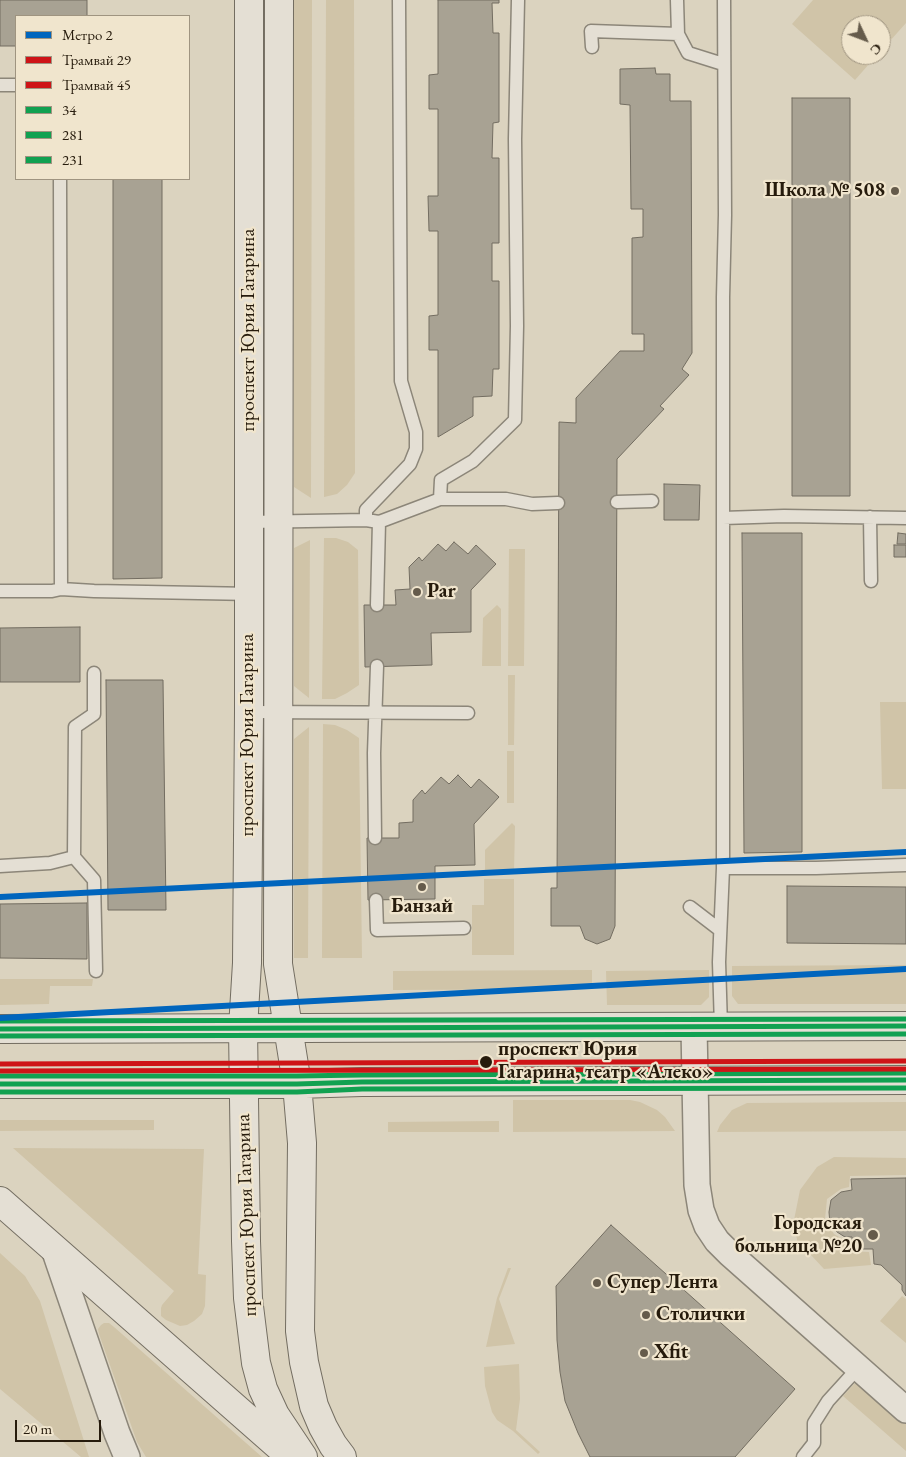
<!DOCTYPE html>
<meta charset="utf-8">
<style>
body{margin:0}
#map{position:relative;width:906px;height:1457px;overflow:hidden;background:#dbd3bf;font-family:"EB Garamond",serif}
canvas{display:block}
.legend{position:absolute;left:15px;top:15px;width:175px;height:165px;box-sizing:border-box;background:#f0e5cd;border:1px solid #9f9480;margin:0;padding:6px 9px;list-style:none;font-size:15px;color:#261b0c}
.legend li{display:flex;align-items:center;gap:10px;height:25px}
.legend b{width:25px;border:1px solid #9f9480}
.north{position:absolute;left:841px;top:15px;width:50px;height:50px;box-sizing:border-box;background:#f0e5cd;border:1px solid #9f9480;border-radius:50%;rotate:133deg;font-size:14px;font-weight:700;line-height:20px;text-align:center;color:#261b0c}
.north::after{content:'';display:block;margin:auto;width:18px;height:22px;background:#655b4b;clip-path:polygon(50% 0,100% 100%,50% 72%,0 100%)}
.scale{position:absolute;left:15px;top:1420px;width:86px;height:22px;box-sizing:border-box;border:2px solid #261b0c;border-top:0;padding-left:6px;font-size:15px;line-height:18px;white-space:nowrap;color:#261b0c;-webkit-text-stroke:4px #f0e5cd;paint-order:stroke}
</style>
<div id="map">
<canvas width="906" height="1457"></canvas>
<ul class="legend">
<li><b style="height:6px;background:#0065bd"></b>Метро 2</li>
<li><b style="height:6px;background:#ce1417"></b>Трамвай 29</li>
<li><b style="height:6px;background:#ce1417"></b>Трамвай 45</li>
<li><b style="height:6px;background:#11a151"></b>34</li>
<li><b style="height:6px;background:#11a151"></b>281</li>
<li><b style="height:6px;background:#11a151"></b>231</li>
</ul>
<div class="north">С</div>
<div class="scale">20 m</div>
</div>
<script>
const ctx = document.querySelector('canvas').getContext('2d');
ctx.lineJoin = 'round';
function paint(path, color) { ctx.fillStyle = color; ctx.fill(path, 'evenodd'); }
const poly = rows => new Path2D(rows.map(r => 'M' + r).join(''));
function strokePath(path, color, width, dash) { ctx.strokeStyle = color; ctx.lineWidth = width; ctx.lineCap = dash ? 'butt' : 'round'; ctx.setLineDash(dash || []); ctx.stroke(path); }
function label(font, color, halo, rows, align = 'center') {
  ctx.font = font + ' "EB Garamond",serif'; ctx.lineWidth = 4.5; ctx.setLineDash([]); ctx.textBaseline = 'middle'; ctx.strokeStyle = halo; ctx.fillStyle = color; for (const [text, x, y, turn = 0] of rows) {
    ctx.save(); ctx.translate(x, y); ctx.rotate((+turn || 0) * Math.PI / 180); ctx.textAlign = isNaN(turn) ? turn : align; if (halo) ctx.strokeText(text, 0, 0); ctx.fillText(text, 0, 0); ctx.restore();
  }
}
const green = poly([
 [294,0,312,0,311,498,294,487],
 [326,0,354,0,355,473,347,485,337,494,324,497],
 [813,0,906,0,906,23,881,51,881,25,851,25,851,55,877,55,855,80,792,24],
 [324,538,336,538,348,542,358,550,359,685,347,693,335,699,322,699],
 [310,540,309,698,294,686,294,548],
 [509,549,525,549,524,666,508,666],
 [497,605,501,609,501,666,482,666,483,618],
 [508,675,515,675,514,745,508,745],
 [880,702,906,702,906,789,882,789],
 [323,724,335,725,347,730,359,738,362,958,322,958],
 [309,727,308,958,294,958,294,739],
 [507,751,514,751,514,803,507,803],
 [512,823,515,826,514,872,485,871,485,850],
 [484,879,514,879,514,955,472,955,472,905,484,905],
 [906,965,906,1004,738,1004,732,996,732,966],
 [592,970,592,989,393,990,393,971],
 [709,970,709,997,701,1005,607,1005,606,971],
 [0,979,93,979,92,986,50,986,49,1004,0,1005],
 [513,1100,630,1100,640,1102,657,1110,665,1117,675,1131,513,1132],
 [906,1102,906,1131,717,1132,720,1125,732,1110,747,1103],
 [0,1120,154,1120,154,1130,0,1131],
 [499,1121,499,1132,388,1132,388,1122],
 [13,1148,204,1149,198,1274,206,1275,205,1306,202,1314,194,1321,187,1325,180,1326,166,1320,161,1316,161,1308,162,1305,174,1291],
 [834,1157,906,1158,906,1175,850,1176,849,1187,841,1189,827,1199,825,1219,834,1234,846,1241,848,1251,869,1252,871,1265,824,1269,797,1240,794,1220,800,1190,817,1167],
 [0,1253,25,1276,40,1301,89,1457,81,1457,0,1389],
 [508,1268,511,1268,499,1299,515,1344,486,1347,497,1298],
 [902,1296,906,1299,906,1343,880,1321],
 [104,1323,109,1323,114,1327,262,1457,146,1457,137,1442,99,1334,98,1329,101,1325],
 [519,1364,520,1399,516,1430,540,1452,538,1454,513,1431,497,1420,492,1412,485,1386,484,1367],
 [858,1380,906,1422,906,1451,843,1396]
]);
const building = poly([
 [0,0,87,0,87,16,16,16,16,46,0,46,0,0],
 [438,0,499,0,499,3,492,3,493,33,499,33,499,122,493,123,492,158,499,158,499,243,492,243,492,281,499,281,499,369,493,369,492,396,473,397,473,416,438,437,438,350,429,350,429,316,438,315,438,231,429,231,428,196,438,196,438,109,429,109,429,75,438,74,438,0],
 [655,68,656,74,670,74,670,101,691,101,692,353,682,369,689,375,660,406,664,409,617,459,615,926,610,939,597,944,585,939,580,926,551,926,551,888,557,888,559,422,576,423,576,398,620,351,644,351,644,334,632,334,632,238,643,237,643,209,631,209,630,105,620,104,620,69,655,68],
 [792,98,850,98,850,496,792,496,792,98],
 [113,179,162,179,162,578,113,579,113,179],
 [664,484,700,485,699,520,664,520,664,484],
 [742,533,802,533,802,852,744,853,742,533],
 [898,533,906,534,906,544,897,544,898,533],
 [454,542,468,554,476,545,496,564,471,590,471,632,431,633,432,665,365,667,364,605,396,605,395,590,410,589,409,567,419,557,422,561,438,544,446,551,454,542],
 [894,545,906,545,906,557,894,557,894,545],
 [80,627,80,682,0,682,0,628,80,627],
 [106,680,163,680,166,910,108,910,106,680],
 [458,775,471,788,479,779,499,797,474,824,475,865,435,866,435,899,368,900,367,838,399,838,399,823,413,822,413,800,422,790,425,794,441,777,449,784,458,775],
 [787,886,906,887,906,944,787,943,787,886],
 [87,903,87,959,0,958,0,904,87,903],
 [906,1178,906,1296,902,1290,902,1285,881,1265,874,1264,873,1249,852,1249,852,1237,845,1237,837,1232,830,1224,829,1212,831,1200,841,1192,852,1190,851,1179,906,1178],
 [611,1225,795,1389,735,1457,590,1457,578,1433,565,1401,560,1372,557,1340,556,1286,611,1225]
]);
const lane = poly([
 [677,0,678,34,688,53,723,64],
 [592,47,591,31,678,34],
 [0,85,16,85],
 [60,179,61,589],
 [440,499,441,480,473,461,515,420,517,326,515,139,518,0],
 [617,502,652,501],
 [870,517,871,581],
 [723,518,784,516,906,518],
 [366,520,366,510,410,464,416,449,416,432,401,381,399,0],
 [248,522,366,520,379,522,440,499,506,499,532,504,558,503],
 [0,591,52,591,61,589,94,591,252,594],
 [377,605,379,522],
 [249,712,468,713],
 [375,838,374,753,377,666],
 [74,857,94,880,96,971],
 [0,866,50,863,74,857,75,727,94,714,94,673],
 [723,868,816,868,906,865],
 [376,900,377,930,464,928],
 [690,907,720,930],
 [721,1027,719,962,723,868,723,297,725,215,724,0],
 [803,1457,814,1443,814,1423,828,1401,858,1368]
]);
const street = poly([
 [694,1027,697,1185,701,1210,707,1226,717,1241,730,1254,906,1410],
 [54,1249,117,1433,127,1457]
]);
const secondary = poly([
 [249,0,249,712,247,963,243,1028,246,1241,248,1298,256,1363,263,1389,275,1415,303,1457],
 [279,0,278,964,297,1084,302,1143,300,1331,304,1362,314,1406,323,1427,333,1445,342,1457],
 [0,1029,906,1026],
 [0,1084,297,1084,362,1082,906,1080],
 [0,1201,290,1456]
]);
const bus1 = poly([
 [0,1029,906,1026],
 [0,1084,297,1084,362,1082,906,1080]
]);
const bus2 = poly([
 [0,1036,906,1034],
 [0,1092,297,1092,362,1089,906,1088]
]);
const bus3 = poly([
 [0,1021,906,1019],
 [0,1076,297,1076,362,1075,906,1073]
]);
const tram1 = poly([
 [0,1064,906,1061]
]);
const tram2 = poly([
 [0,1071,906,1069]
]);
const metro1 = poly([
 [0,897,906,852],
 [0,1018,906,969]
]);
const markers = [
 [895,191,5,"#655b4b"],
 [417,592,5,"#655b4b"],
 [422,887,5,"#655b4b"],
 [486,1062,7,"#261b0c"],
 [873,1235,6,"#655b4b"],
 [597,1283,5,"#655b4b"],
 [646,1315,5,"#655b4b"],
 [644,1353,5,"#655b4b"]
];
const poiNames = [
 ["Школа № 508",885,191,"right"],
 ["Par",427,592],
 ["Банзай",422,907,"center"],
 ["Городская",862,1224,"right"],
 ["больница №20",862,1247,"right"],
 ["Супер Лента",607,1283],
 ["Столички",656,1315],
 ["Xfit",654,1353]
];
const streetNames = [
 ["проспект Юрия Гагарина",249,330,-90],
 ["проспект Юрия Гагарина",248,735,-90],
 ["проспект Юрия Гагарина",247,1215,-92]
];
const stopNames = [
 ["проспект Юрия",498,1050],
 ["Гагарина, театр «Алеко»",498,1073]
];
paint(green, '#d0c4a8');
paint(building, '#a8a293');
strokePath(building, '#736d61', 1);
strokePath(lane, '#8c8679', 15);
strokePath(street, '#8c8679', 28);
strokePath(secondary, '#736d61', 30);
strokePath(lane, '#e4dfd4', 12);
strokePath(street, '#e4dfd4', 25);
strokePath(secondary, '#e4dfd4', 28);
strokePath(bus1, '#11a151', 5);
strokePath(bus2, '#11a151', 5);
strokePath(bus3, '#11a151', 5);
strokePath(tram1, '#ce1417', 5);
strokePath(tram2, '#ce1417', 5);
strokePath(metro1, '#0065bd', 6);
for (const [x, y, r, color] of markers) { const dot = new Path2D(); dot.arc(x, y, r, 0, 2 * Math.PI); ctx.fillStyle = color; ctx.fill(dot); strokePath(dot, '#f0e5cd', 2); }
label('bold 20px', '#261b0c', '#f0e5cd', poiNames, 'left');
label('20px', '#261b0c', '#f0e5cd', streetNames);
label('bold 20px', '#261b0c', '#f0e5cd', stopNames, 'left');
</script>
